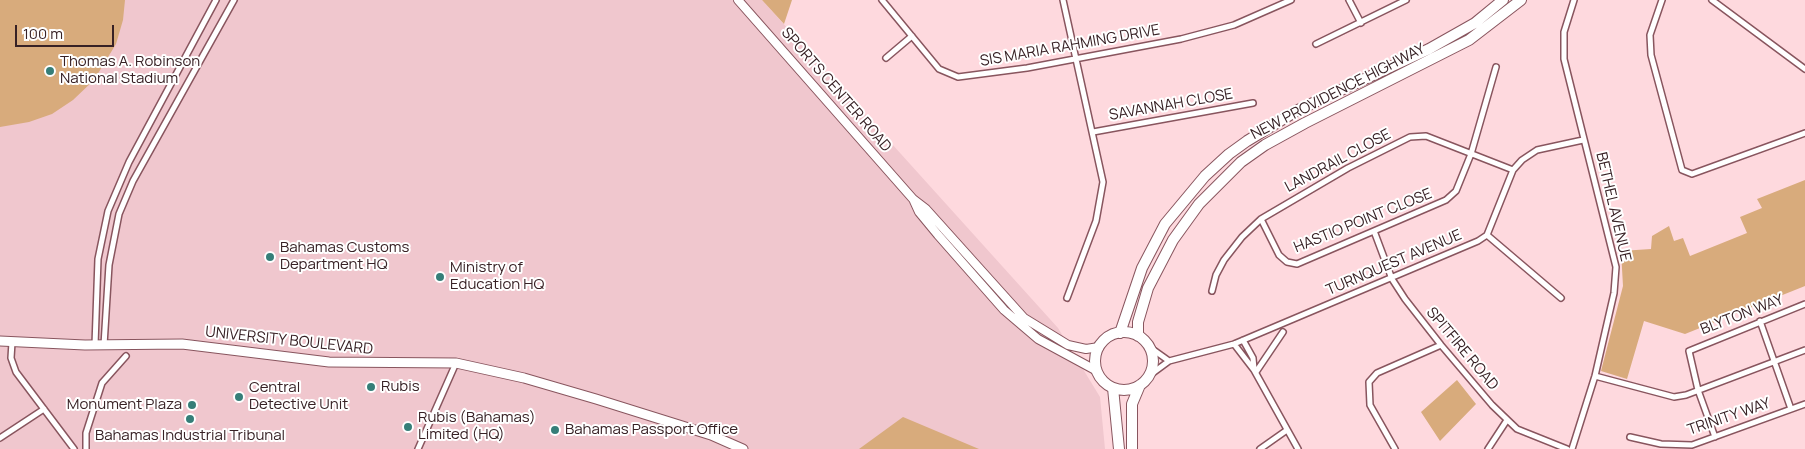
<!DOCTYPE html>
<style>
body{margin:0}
#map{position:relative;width:1805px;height:449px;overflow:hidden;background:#fed9de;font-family:Manrope,sans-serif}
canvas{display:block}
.scale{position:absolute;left:15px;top:25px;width:99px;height:22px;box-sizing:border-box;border:2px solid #372125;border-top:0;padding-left:6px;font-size:15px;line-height:18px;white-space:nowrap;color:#372125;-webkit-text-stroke:4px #fff;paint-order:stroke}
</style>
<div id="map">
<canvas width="1805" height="449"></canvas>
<div class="scale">100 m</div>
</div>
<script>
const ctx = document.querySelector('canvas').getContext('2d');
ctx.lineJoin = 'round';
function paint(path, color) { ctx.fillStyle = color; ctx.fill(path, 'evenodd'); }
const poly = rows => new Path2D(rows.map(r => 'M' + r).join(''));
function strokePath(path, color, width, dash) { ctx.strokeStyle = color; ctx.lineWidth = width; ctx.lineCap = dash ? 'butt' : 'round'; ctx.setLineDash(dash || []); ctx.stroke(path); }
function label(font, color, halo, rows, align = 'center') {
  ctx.font = font + ' Manrope,sans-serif'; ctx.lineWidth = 4; ctx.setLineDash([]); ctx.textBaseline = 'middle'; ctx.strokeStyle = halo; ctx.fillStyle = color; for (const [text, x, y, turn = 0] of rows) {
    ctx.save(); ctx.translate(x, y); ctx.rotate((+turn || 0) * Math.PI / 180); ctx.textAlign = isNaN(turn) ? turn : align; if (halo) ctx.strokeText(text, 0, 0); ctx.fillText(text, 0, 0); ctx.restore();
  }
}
const built = poly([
 [0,0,762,0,1058,328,1100,397,1105,449,0,449]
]);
const green = poly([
 [0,0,125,0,123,20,116,44,94,80,73,100,52,114,29,122,0,127],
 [762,0,792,0,784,24],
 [1805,180,1805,286,1685,334,1644,321,1627,379,1601,371,1623,286,1621,251,1651,249,1652,236,1669,226,1674,241,1683,238,1690,256,1747,233,1740,217,1762,208,1757,199],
 [1457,380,1476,404,1440,441,1421,412],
 [903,417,979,449,859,449]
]);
const street = poly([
 [882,0,939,69,958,77,1027,68,1181,39,1234,25,1291,0],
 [1063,0,1103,182,1096,221,1067,298],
 [1349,0,1361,23],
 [1662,0,1650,35,1651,55,1682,170,1692,174,1805,133],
 [1712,0,1805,69],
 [1316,44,1406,0],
 [886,58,912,36],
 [1093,132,1253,103],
 [1261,219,1279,255,1287,262,1297,264,1446,200,1456,191,1471,154,1496,67],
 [1374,231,1392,279,1405,299,1441,345,1492,405,1517,429,1567,449],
 [1487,235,1561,298],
 [1212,291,1216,275,1224,260,1242,237,1261,219,1348,168,1410,137,1426,136,1513,170],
 [1760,321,1791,409],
 [1243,340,1253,358,1254,369],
 [12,342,11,358,16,372,74,449],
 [1234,344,1254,370,1298,449],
 [95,345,98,259,108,211,129,162,216,0],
 [104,345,109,265,119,214,133,181,234,0],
 [1148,346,1169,361],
 [1256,372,1283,332],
 [1150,375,1169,361,1234,344,1478,241,1487,235,1513,170,1522,160,1537,150,1583,140],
 [1595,376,1674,397,1686,395,1805,350],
 [1630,437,1661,444,1692,445,1805,404],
 [1715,437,1698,390,1689,351,1805,304],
 [0,438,44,409],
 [86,449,86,433,102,383,126,356],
 [418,449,456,363],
 [1260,449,1287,430],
 [1395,449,1370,405,1369,382,1377,373,1441,345],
 [1488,449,1507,420],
 [1572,449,1595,376,1614,293,1616,267,1564,59,1564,32,1574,0]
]);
const secondary = poly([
 [738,0,913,199,926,209,1024,318,1068,345,1086,349,1099,347],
 [914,201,919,212,938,235,1004,310,1038,339,1097,371]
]);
const primary = poly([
 [0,341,85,345,182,344,329,362,456,363,524,378,596,399,711,435,743,449]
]);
const highway = poly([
 '1095 361a29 29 0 1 1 58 0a29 29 0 1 1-58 0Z',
 [1120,333,1142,268,1165,224,1205,176,1229,154,1247,141,1298,110,1429,49,1475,23,1503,0],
 [1138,336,1138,322,1148,288,1173,240,1199,204,1241,162,1265,145,1305,123,1469,40,1521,0],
 [1113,388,1119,449],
 [1132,449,1132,404,1140,385]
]);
const markers = [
 [50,71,5,"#367e78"],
 [270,257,5,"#367e78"],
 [440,277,5,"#367e78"],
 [371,387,5,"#367e78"],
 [239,397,5,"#367e78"],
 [192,405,5,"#367e78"],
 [190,419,5,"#367e78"],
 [408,427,5,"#367e78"],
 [555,430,5,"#367e78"]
];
const streetNames = [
 ["SIS MARIA RAHMING DRIVE",1070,46,-10],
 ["SPORTS CENTER ROAD",836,90,49],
 ["NEW PROVIDENCE HIGHWAY",1338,92,-27],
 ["SAVANNAH CLOSE",1171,105,-10],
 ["LANDRAIL CLOSE",1338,161,-28],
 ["BETHEL AVENUE",1613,207,77],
 ["HASTIO POINT CLOSE",1363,221,-22],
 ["TURNQUEST AVENUE",1394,263,-23],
 ["BLYTON WAY",1742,315,-21],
 ["UNIVERSITY BOULEVARD",289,341,6],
 ["SPITFIRE ROAD",1462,349,50],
 ["TRINITY WAY",1729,417,-19]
];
const poiNames = [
 ["Thomas A. Robinson",60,62],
 ["National Stadium",60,79],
 ["Bahamas Customs",280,248],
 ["Department HQ",280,265],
 ["Ministry of",450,268],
 ["Education HQ",450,285],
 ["Rubis",381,387],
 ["Central",249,388],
 ["Detective Unit",249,405],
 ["Monument Plaza",182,405,"right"],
 ["Rubis (Bahamas)",418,418],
 ["Limited (HQ)",418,435],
 ["Bahamas Passport Office",565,430],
 ["Bahamas Industrial Tribunal",190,436,"center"]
];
paint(built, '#f0c7ce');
paint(green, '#d8ab7c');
strokePath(street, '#88555e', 8);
strokePath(secondary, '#88555e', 10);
strokePath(primary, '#88555e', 11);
strokePath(highway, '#88555e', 12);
strokePath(street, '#fff', 5);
strokePath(secondary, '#fff', 8);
strokePath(primary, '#fff', 9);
strokePath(highway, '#fff', 10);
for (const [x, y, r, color] of markers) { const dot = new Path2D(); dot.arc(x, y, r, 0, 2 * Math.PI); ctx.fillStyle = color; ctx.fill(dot); strokePath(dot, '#fff', 2); }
label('15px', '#372125', '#fff', streetNames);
label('15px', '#372125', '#fff', poiNames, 'left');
</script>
